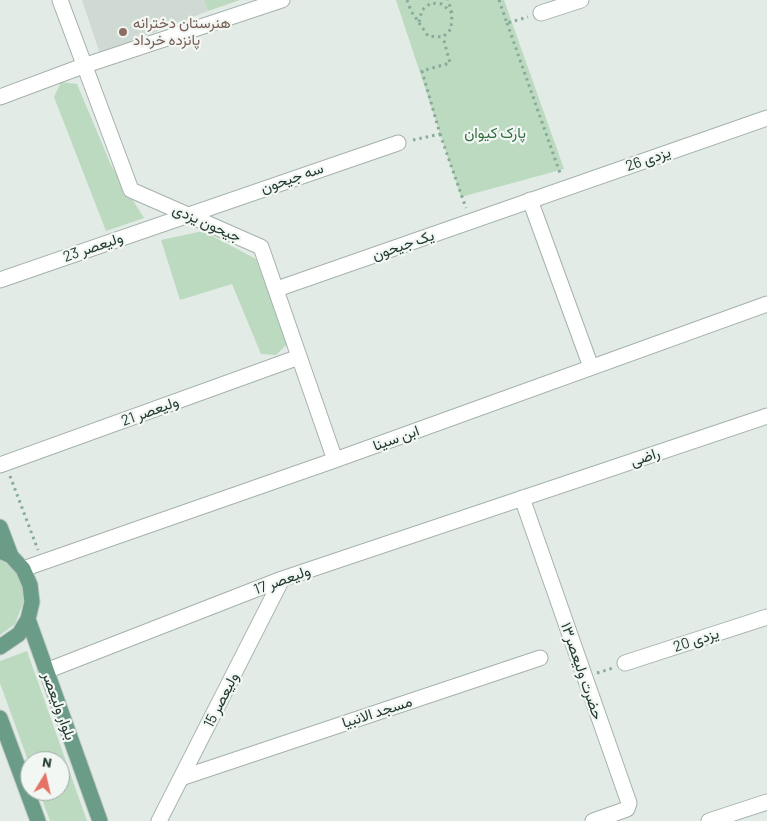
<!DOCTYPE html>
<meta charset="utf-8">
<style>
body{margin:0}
#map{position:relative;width:767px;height:821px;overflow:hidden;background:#e2ebe5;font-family:Barlow,sans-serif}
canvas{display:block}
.north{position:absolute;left:20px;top:751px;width:50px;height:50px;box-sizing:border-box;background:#f2f7f4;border:1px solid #9faba6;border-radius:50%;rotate:9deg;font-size:14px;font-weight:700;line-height:20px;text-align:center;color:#233a31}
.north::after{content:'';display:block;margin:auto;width:18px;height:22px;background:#e57265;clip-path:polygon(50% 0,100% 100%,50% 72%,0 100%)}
</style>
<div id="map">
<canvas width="767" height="821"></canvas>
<div class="north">N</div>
</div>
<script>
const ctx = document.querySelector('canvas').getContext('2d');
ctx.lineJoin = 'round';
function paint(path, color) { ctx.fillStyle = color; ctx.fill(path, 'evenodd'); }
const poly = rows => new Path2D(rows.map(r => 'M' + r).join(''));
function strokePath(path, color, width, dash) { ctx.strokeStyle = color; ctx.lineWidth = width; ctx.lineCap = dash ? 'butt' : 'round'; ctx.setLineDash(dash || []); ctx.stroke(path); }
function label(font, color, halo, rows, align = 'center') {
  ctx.font = font + ' Barlow,Vazirmatn,sans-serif'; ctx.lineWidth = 4.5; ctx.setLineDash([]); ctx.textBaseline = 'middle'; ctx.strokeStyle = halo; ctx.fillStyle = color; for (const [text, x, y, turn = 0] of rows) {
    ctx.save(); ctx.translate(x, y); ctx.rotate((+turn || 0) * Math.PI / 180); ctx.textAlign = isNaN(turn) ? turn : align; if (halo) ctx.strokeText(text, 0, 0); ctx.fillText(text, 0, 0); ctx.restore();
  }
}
const built = poly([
 [82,0,204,0,208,11,100,54]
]);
const green = poly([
 [204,0,240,0,208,11],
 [396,0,504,0,564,169,461,197],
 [61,82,77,84,111,165,144,218,106,231,54,97],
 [203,231,256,259,288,343,276,355,261,354,232,284,180,300,161,240],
 [0,559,16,571,23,587,23,603,15,624,0,635],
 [27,651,87,821,50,821,39,791,60,791,60,761,30,761,30,766,0,683,0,661]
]);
const path = poly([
 [407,0,411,11,428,36,443,37,451,29,452,13,448,0],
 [499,0,507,23,528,17],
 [419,22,422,10,431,3,442,4,452,13],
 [507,23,561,176],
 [440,134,466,208],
 [413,140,440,134,422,71,450,63,443,37],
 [10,476,38,550],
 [597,673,613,668]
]);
const minor = poly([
 [60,0,131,190,261,247,335,460],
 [541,13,581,0],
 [0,97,83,66,282,0],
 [530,200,591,367],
 [0,280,398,143],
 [277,289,767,118],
 [0,465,299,357],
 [522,498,629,803,627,809,593,821],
 [23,569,335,460,767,304],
 [625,663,767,617],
 [46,671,282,579,767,416],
 [181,778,540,658],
 [159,821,282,579],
 [709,821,767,802]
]);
const major = poly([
 [0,527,11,556],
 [0,551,11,556,23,569,30,585,32,602,28,619,19,634,0,647],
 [28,619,100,821],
 [0,718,38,821]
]);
const markers = [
 [123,32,5,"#8d6e63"]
];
const educationNames = [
 ["هنرستان دخترانه",133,23],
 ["پانزده خرداد",133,40]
];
const parkNames = [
 ["پارک کیوان",495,133]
];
const streetNames = [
 ["یزدی 26",648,159,-19],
 ["سه جیحون",292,178,-19],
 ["جیحون یزدی",207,223,24],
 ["یک جیحون",403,245,-19],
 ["ولیعصر 23",93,247,-19],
 ["ولیعصر 21",150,411,-20],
 ["ابن سینا",396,438,-20],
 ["راضی",645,457,-19],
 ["ولیعصر 17",282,580,-20],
 ["یزدی 20",696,640,-18],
 ["حضرت ولیعصر۱۳",582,671,71],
 ["ولیعصر 15",221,700,-63],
 ["بلوار ولیعصر",59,706,70],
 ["مسجد الانبیا",377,712,-18]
];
paint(built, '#d0dad4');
paint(green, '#bcdac0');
strokePath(minor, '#a5b2ab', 17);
strokePath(major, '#c1c8c5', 17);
strokePath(path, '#85ab9a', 3, [2.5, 4]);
strokePath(minor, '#fff', 15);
strokePath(major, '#6a9c88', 15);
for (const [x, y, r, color] of markers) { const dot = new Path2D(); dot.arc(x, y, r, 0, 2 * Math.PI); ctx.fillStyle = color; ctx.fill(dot); strokePath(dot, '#f2f7f4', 2); }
label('15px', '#785e54', '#f2f7f4', educationNames, 'left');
label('15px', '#316d40', '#f2f7f4', parkNames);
label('15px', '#233a31', '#f2f7f4', streetNames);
</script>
